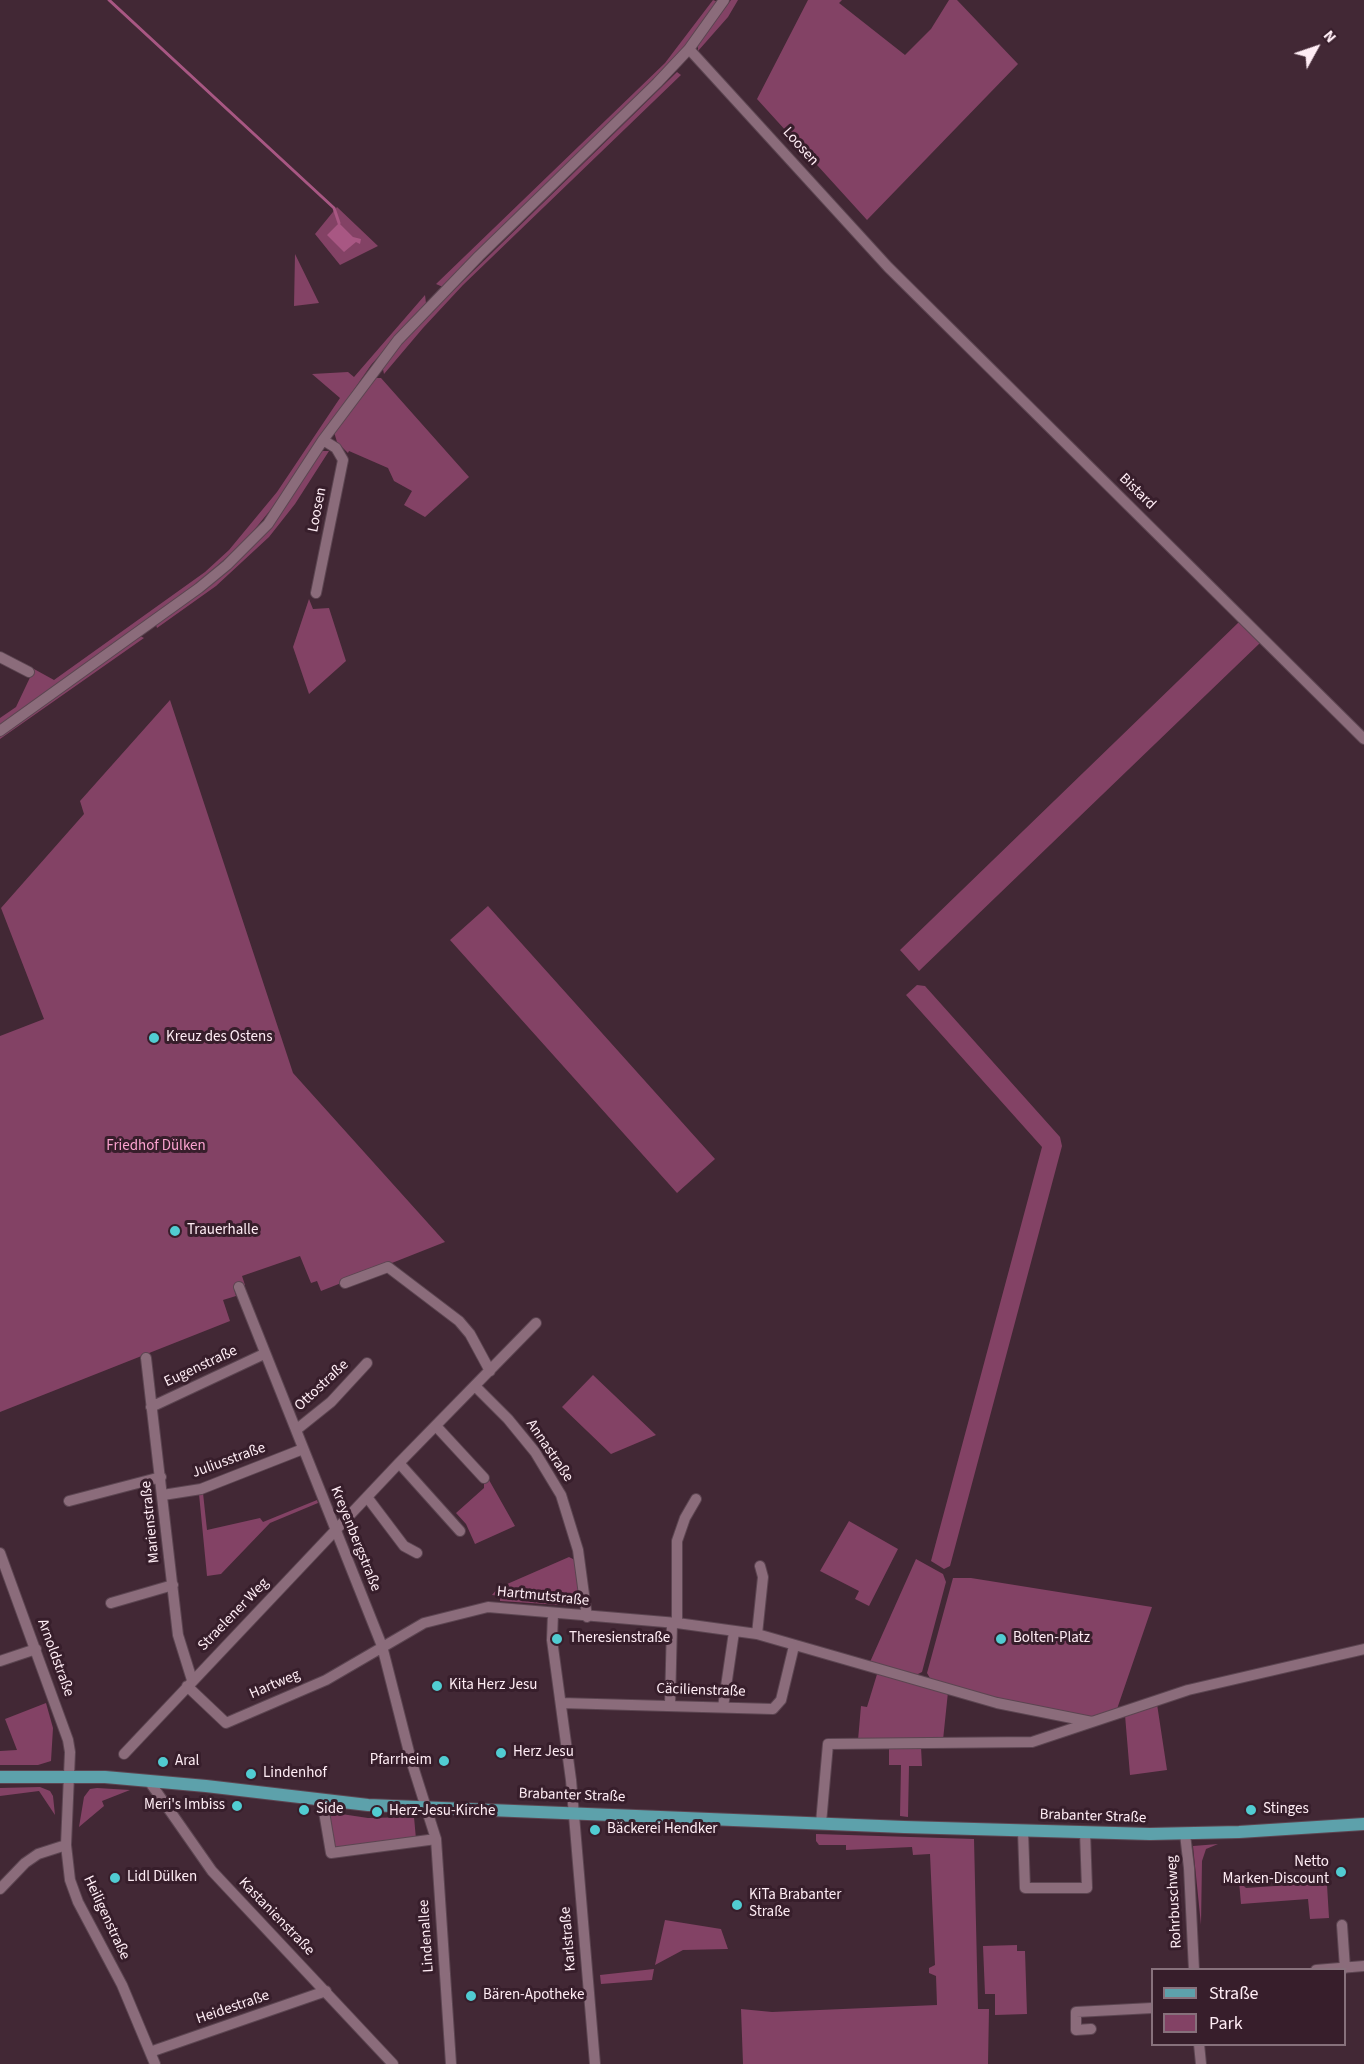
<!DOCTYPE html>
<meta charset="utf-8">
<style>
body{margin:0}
#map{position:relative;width:1364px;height:2064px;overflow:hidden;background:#422835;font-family:"Source Sans 3",sans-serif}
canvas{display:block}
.legend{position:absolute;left:1151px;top:1968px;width:195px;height:78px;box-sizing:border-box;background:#371e2b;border:2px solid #87717c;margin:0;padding:8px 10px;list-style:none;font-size:18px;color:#ffedf5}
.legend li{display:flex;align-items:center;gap:12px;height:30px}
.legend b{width:30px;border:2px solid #87717c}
.north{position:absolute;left:1286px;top:18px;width:60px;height:60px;-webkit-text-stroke:4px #371e2b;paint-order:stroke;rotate:50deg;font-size:16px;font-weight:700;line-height:24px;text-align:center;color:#ffedf5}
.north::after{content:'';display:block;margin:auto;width:21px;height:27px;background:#ffedf5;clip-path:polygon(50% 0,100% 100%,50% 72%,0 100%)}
</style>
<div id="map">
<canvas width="1364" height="2064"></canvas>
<ul class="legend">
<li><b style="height:8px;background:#5da1ab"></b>Straße</li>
<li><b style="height:16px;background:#834265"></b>Park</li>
</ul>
<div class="north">N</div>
</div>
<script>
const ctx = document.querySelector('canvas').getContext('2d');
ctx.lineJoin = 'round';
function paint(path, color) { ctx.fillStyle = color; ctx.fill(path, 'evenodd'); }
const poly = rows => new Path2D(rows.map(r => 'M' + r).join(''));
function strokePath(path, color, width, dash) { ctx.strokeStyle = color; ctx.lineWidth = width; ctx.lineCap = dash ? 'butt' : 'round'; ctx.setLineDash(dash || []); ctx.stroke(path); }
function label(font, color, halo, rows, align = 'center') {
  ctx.font = font + ' "Source Sans 3",sans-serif'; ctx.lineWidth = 6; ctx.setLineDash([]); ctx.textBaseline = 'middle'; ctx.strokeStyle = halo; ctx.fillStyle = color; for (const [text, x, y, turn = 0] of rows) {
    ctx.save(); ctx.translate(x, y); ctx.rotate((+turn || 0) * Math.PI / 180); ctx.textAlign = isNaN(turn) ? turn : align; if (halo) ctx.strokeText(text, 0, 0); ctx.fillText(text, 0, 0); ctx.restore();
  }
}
const green = poly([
 [713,0,718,2,690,41,670,64,443,287,436,284,665,63],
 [731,0,738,0,728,17,698,51,698,45],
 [808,0,842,0,839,3,905,55,931,29,949,0,957,0,1018,64,867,220,757,99],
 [677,72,681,75,463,285,423,328,384,374,382,365,407,336],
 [337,207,378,246,340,265,315,234],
 [295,254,319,303,294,306],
 [425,295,426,303,371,365,272,508,246,540,191,589,0,725,0,718,16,707,34,669,54,680,205,572,229,550,277,492,340,398,312,374,348,372,354,377],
 [372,378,381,378,469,477,425,517,404,505,412,491,394,481,388,468,349,451,348,453,337,442,334,432],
 [321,451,329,451,295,504,269,537,216,586,157,628,156,625,236,562],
 [309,599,313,609,329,608,346,661,309,694,293,647],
 [1239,622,1260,643,919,971,900,950],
 [140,636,144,638,0,739,0,735],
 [170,700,293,1073,445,1242,321,1291,317,1281,311,1283,300,1256,242,1276,245,1285,234,1289,236,1296,223,1300,230,1321,0,1412,0,1036,44,1019,1,908,84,814,80,801],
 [488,906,715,1159,677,1193,450,940],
 [917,985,925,986,1060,1137,1062,1146,950,1566,944,1569,931,1561,1042,1147,906,995],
 [593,1375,656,1435,611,1454,562,1407],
 [489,1480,515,1526,475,1544,466,1524,456,1513,484,1488,484,1482],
 [203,1493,207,1530,260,1518,263,1522,317,1500,318,1503,270,1523,221,1574,207,1576,199,1494],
 [849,1521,898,1549,869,1606,855,1599,859,1591,820,1571],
 [569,1557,575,1560,580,1600,576,1606,500,1601,500,1596,492,1595,498,1588],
 [916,1559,943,1574,946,1582,922,1672,916,1675,870,1662],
 [953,1578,971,1578,1152,1607,1117,1709,1092,1717,998,1699,931,1680,927,1673],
 [878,1671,948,1692,943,1740,858,1740,861,1706,867,1707],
 [46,1703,53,1728,51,1761,38,1765,0,1765,0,1751,17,1750,5,1719],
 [1157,1704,1167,1770,1130,1775,1125,1715],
 [889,1747,921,1747,922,1766,909,1766,908,1817,900,1816,901,1765,889,1765],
 [40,1787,50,1791,53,1796,55,1815,39,1791,0,1796,0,1788],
 [90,1789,97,1788,130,1790,102,1801,104,1806,79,1827,84,1797],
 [328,1812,368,1818,414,1817,416,1839,335,1848],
 [816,1834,974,1839,978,2009,989,2009,988,2064,743,2064,741,2009,772,2012,937,2005,936,1976,929,1973,929,1968,935,1965,930,1854,913,1855,912,1847,846,1850,846,1845,819,1845,816,1841],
 [1218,1844,1206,1849,1202,1861,1201,1925,1193,1846],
 [1239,1881,1246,1888,1318,1883,1318,1885,1327,1885,1329,1918,1310,1919,1308,1899,1241,1904],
 [665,1920,721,1929,728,1949,683,1950,655,1965],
 [1017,1945,1017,1951,1025,1951,1027,2014,995,2015,995,1994,985,1994,983,1946],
 [654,1969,652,1980,601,1984,600,1975]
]);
const water = poly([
 [339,223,353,237,361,239,360,244,356,242,344,252,327,235]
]);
const stream = poly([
 [109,0,334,208,339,223]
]);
const minor = poly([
 [689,49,888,267,1364,739],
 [316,593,343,460,336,448,323,440],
 [0,657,29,672],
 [0,731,199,588,227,565,268,524,323,440,398,340,479,256,657,83,689,49,724,0],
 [345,1283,388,1267,459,1321,470,1334,490,1371],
 [239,1287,382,1646,411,1760,436,1839,451,2064],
 [146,1358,178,1635,192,1680],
 [475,1386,508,1419,535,1452,561,1495,578,1550,587,1617],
 [151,1407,264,1354],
 [436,1426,484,1478],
 [296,1430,331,1402,367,1363],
 [399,1463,460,1531],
 [163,1495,201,1489,303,1449],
 [367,1497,404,1546,417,1553],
 [69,1501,161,1477],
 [0,1553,68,1740,70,1752,66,1845,70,1880,78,1902,122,1985,155,2064],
 [111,1603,173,1585],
 [553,1613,552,1640,571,1780,595,2064],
 [677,1623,677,1541,685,1518,696,1499],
 [757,1634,763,1577,760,1566],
 [0,1661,36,1649],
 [187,1686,226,1723,326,1680,424,1623,488,1607,677,1623,757,1634,997,1703,1092,1722,1188,1690,1364,1649],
 [561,1703,773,1709,781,1700,794,1646],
 [670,1705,672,1623],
 [723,1707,734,1632],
 [124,1754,399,1463,536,1323],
 [149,1781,212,1871,393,2064],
 [322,1800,331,1853,436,1839],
 [821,1823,828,1744,1032,1742,1092,1722],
 [1023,1831,1025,1888,1087,1888,1085,1832],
 [1185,1834,1189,1868,1194,1970],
 [0,1889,25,1863,38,1854,66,1845],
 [1342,1925,1345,1968],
 [1316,1970,1364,1966],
 [1091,2029,1076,2030,1076,2012,1152,2008],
 [1199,2044,1201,2064],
 [150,2052,326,1991]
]);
const major = poly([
 [0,1777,105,1777,206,1786,368,1805,904,1827,1150,1834,1239,1832,1364,1824]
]);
const markers = [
 [154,1038,6,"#51ccd2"],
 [175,1231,6,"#51ccd2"],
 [557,1639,6,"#51ccd2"],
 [1001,1639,6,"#51ccd2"],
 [437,1686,6,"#51ccd2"],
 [501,1753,6,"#51ccd2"],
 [444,1761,6,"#51ccd2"],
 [163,1762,6,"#51ccd2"],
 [251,1774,6,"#51ccd2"],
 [237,1806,6,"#51ccd2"],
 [304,1810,6,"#51ccd2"],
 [1251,1810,6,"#51ccd2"],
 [377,1812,6,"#51ccd2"],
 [595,1830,6,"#51ccd2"],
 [1341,1872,6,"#51ccd2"],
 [115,1878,6,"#51ccd2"],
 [737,1905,6,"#51ccd2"],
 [471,1996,6,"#51ccd2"]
];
const streetNames = [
 ["Loosen",800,147,48],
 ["Bistard",1137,492,44],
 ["Loosen",318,510,-79],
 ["Eugenstraße",201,1367,-25],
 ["Ottostraße",322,1386,-43],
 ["Annastraße",549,1451,56],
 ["Juliusstraße",229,1461,-20],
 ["Marienstraße",151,1522,-96],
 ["Kreyenbergstraße",355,1539,68],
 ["Hartmutstraße",543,1597,6],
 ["Straelener Weg",234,1615,-46],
 ["Arnoldstraße",55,1658,70],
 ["Hartweg",275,1685,-23],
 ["Cäcilienstraße",701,1691,2],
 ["Brabanter Straße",572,1796,2],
 ["Brabanter Straße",1093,1817,2],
 ["Rohrbuschweg",1175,1902,-93],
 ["Kastanienstraße",276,1917,46],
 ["Heiligenstraße",106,1918,65],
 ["Lindenallee",427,1936,-94],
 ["Karlstraße",569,1939,-95],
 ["Heidestraße",233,2008,-19]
];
const poiNames = [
 ["Kreuz des Ostens",166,1038],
 ["Trauerhalle",187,1231],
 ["Theresienstraße",569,1639],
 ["Bolten-Platz",1013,1639],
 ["Kita Herz Jesu",449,1686],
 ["Herz Jesu",513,1753],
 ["Pfarrheim",432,1761,"right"],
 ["Aral",175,1762],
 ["Lindenhof",263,1774],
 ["Meri's Imbiss",225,1806,"right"],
 ["Side",316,1810],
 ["Stinges",1263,1810],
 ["Herz-Jesu-Kirche",389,1812],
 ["Bäckerei Hendker",607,1830],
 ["Netto",1329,1863,"right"],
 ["Marken-Discount",1329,1880,"right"],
 ["Lidl Dülken",127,1878],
 ["KiTa Brabanter",749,1896],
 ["Straße",749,1913],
 ["Bären-Apotheke",483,1996]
];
const parkNames = [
 ["Friedhof Dülken",156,1147]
];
paint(green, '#834265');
paint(water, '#a85783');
strokePath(stream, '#a85783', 3);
strokePath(minor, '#5c4551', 12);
strokePath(major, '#5c4551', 14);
strokePath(minor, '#8b6c7b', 10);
strokePath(major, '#5da1ab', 12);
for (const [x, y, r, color] of markers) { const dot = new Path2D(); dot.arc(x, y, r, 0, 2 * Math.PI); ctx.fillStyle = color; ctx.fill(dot); strokePath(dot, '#371e2b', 2); }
label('15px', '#ffedf5', '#371e2b', streetNames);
label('15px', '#ffedf5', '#371e2b', poiNames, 'left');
label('15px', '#fca3d0', '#371e2b', parkNames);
</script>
